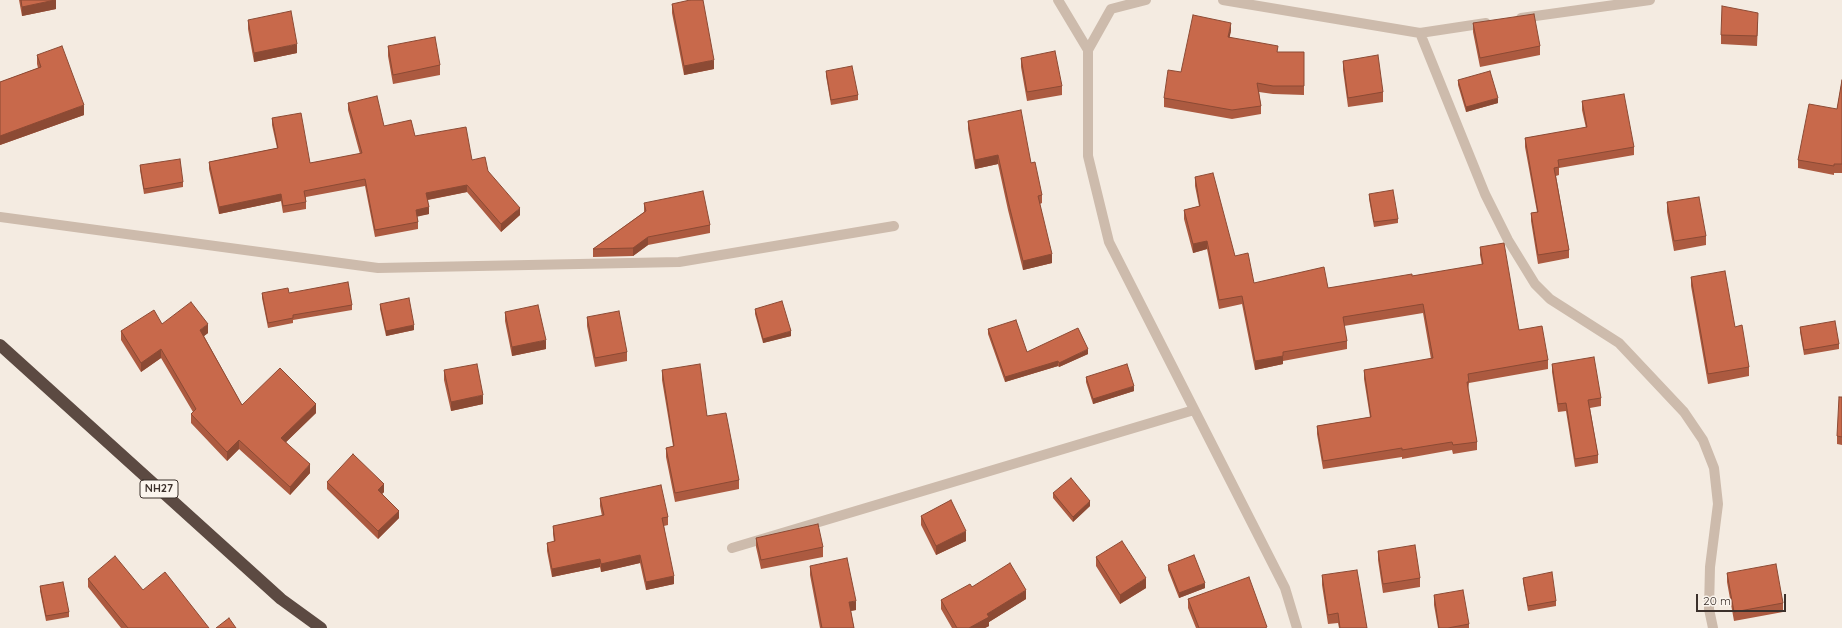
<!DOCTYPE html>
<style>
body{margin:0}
#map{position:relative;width:1842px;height:628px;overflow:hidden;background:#f4ebe1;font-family:Quicksand,sans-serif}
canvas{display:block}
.scale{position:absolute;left:1696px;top:594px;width:90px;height:18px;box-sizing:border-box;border:2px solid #3b302b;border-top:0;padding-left:5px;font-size:12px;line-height:14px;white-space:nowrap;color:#3b302b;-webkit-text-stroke:3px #fbf5ee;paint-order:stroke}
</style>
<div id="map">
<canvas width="1842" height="628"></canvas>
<div class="scale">20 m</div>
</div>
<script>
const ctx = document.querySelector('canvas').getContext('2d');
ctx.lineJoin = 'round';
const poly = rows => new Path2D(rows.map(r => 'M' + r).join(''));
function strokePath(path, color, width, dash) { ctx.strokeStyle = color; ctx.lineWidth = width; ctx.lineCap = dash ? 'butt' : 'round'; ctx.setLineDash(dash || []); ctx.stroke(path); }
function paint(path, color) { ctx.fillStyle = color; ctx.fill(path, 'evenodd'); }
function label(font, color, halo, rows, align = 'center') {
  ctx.font = font + ' Quicksand,sans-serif'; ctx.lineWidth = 3; ctx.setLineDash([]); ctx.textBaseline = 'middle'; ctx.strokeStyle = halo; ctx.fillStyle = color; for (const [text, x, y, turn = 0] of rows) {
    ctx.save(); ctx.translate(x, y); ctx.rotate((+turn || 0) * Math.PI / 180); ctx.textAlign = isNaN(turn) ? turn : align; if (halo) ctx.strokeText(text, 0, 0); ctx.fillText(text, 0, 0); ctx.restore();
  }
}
const minor = poly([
 [1058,0,1088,50],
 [1146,0,1111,9,1088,50,1088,156,1109,242,1285,588,1297,628],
 [1223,0,1420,33,1486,23],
 [1521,18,1650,0],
 [1420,33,1485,194,1508,240,1535,284,1550,299,1619,343,1684,412,1703,440,1714,468,1718,504,1710,567,1709,609,1713,628],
 [0,217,378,268,679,262,894,226],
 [732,548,1194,410]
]);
const highway = poly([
 [0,345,281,599,321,628]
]);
const wall = poly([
 [19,0,56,0,56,9,22,16],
 [672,4,714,69,684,75,672,13],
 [248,20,297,53,254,62,248,29],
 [1758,22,1757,46,1721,44,1721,35],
 [1473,23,1540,46,1540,55,1480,67,1473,32],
 [1231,31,1229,37,1278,52,1304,52,1304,95,1273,94,1259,92,1261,106,1261,114,1232,119,1164,107,1164,98,1181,72],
 [388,46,440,65,440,75,393,84,388,56],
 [37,55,84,115,0,145,0,82,38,68,37,64],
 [1021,58,1062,86,1062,95,1027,101,1021,67],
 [1343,61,1383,92,1383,102,1348,107,1343,70],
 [826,71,858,95,858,100,831,105,826,76],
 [1458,80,1498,103,1466,112,1458,85],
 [1842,80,1842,173,1834,173,1834,175,1798,168,1798,160,1837,109],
 [1582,101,1634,147,1634,155,1559,168,1559,175,1556,176,1569,250,1569,258,1538,264,1531,221,1531,213,1537,212,1525,147,1525,138,1586,128,1582,110],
 [348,103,384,126,415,136,472,160,488,171,520,215,501,232,467,192,428,200,429,214,417,216,418,222,418,229,375,237,365,186,306,197,306,209,283,213,281,201,219,214,209,169,209,162,277,148,272,125,272,118,310,163,360,154,348,110],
 [968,121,1031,163,1042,195,1042,203,1040,204,1052,263,1023,270,1008,210,998,164,975,169,968,129],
 [140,165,183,182,183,187,144,194,140,170],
 [1195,177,1235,256,1254,283,1328,288,1412,276,1482,265,1480,255,1480,247,1519,330,1548,360,1548,369,1469,383,1468,391,1477,442,1477,450,1453,454,1452,450,1402,459,1402,457,1323,469,1317,434,1317,426,1370,417,1364,379,1364,370,1431,359,1423,313,1344,326,1347,341,1347,349,1283,361,1283,364,1255,370,1242,304,1219,309,1207,249,1193,253,1184,219,1184,210,1199,206,1195,186],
 [1369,194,1398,219,1398,223,1374,227,1369,199],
 [1667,202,1706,236,1706,245,1674,251,1667,212],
 [644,203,710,225,710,233,648,245,633,256,593,257,593,249,644,212],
 [1691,277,1735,327,1749,367,1749,376,1708,384,1691,286],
 [262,293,289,293,352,305,352,310,293,320,293,323,268,328,262,298],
 [380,304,414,330,386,336,380,309],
 [755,309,791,336,763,343,755,314],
 [505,312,546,349,512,356,505,321],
 [587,317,627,352,627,361,595,367,587,326],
 [162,324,208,333,204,336,242,405,316,413,286,442,310,473,290,495,239,449,227,461,191,423,191,414,193,412,161,358,141,372,121,340,121,331],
 [1800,327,1839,344,1839,349,1804,355,1800,332],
 [988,329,1027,352,1088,354,1059,367,1058,366,1005,382,988,334],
 [1552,364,1601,398,1601,406,1590,408,1598,455,1598,463,1575,467,1566,411,1558,412,1552,372],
 [444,370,483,404,451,411,444,380],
 [662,370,707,416,739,480,739,489,675,502,666,457,666,448,673,446,662,380],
 [1086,377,1134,391,1093,404,1086,382],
 [1842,397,1842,445,1837,444,1837,436],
 [327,482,384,492,382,494,399,518,378,539,327,489],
 [1053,493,1090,506,1073,522,1053,498],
 [600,498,668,517,668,525,664,526,674,584,646,590,640,563,601,572,600,567,552,577,547,551,547,543,554,542,553,534,553,526,602,516,600,506],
 [921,516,966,541,936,555,921,525],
 [756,538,823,547,823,557,761,569,756,547],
 [1378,551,1420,578,1420,587,1383,593,1378,560],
 [1096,557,1146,588,1120,604,1096,566],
 [1168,565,1205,588,1179,598,1168,570],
 [810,566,856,610,851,611,854,628,820,628,810,575],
 [1727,573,1783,603,1783,612,1734,621,1727,582],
 [1322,575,1367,628,1339,628,1338,623,1328,624,1322,585],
 [1523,578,1556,601,1556,606,1528,611,1523,582],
 [88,579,143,590,209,628,121,628,88,587],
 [40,586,69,612,69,617,46,621,40,591],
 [972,587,1026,599,989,622,989,626,985,628,952,628,941,609,941,600],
 [1434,595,1469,624,1469,628,1438,628,1434,605],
 [1188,599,1267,628,1196,628,1188,608]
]);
const shadedWall = poly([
 [56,0,56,9,22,16,22,7],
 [1231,23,1231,31,1228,45,1228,37],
 [297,44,297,53,254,62,254,53],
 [714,60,714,69,684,75,684,66],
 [1498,98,1498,103,1466,112,1466,107],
 [84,105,84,115,0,145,0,136],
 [998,155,998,164,975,169,975,160],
 [467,185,467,192,426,200,426,193],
 [281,194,281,201,219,214,219,207],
 [429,207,429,214,416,217,416,210],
 [520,208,520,215,501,232,501,224],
 [648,237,648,245,633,256,633,248],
 [1207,241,1207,249,1193,253,1193,244],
 [1052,254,1052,263,1023,270,1023,261],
 [208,324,208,333,200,339,200,330],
 [414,325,414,330,386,336,386,331],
 [791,331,791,336,763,343,763,339],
 [546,340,546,349,512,356,512,347],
 [161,349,161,358,141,372,141,363],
 [1088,349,1088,354,1059,367,1059,363],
 [1283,356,1283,364,1255,370,1255,361],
 [1058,361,1058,366,1005,382,1005,377],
 [1134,386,1134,391,1093,404,1093,399],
 [483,395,483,404,451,411,451,402],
 [316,404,316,413,281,447,281,438],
 [239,440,239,449,227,461,227,452],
 [310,464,310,473,290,495,290,487],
 [384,484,384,492,378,498,378,490],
 [1090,501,1090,506,1073,522,1073,517],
 [399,511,399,518,378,539,378,531],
 [966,531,966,541,936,555,936,546],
 [640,555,640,563,601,572,601,564],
 [600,559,600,567,552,577,552,569],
 [674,576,674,584,646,590,646,582],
 [1146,578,1146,588,1120,604,1120,595],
 [1205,583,1205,588,1179,598,1179,593],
 [1026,590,1026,599,989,622,989,626,985,628,969,628,987,614],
 [856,601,856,610,849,611,849,602]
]);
const building = poly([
 [21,0,55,0,22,7,21,0],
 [690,0,703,0,714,60,684,66,672,4,690,0],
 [1722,6,1758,13,1757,36,1721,35,1722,6],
 [291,11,297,44,254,53,248,20,291,11],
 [1534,14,1540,46,1480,58,1473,23,1534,14],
 [1193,15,1231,23,1228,37,1278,46,1277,52,1304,52,1304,86,1273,86,1257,83,1261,106,1232,110,1164,98,1168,70,1181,72,1193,15],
 [435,37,440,65,393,75,388,46,435,37],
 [62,46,84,105,0,136,0,82,41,67,37,55,62,46],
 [1055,51,1062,86,1027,92,1021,58,1055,51],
 [1378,55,1383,92,1348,98,1343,61,1378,55],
 [852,66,858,95,831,100,826,71,852,66],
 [1490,71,1498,98,1466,107,1458,80,1490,71],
 [1842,80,1842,164,1834,164,1834,166,1798,160,1809,104,1837,109,1842,80],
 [1624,94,1634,147,1558,160,1559,167,1554,168,1569,250,1538,255,1531,213,1538,212,1525,138,1587,127,1582,101,1624,94],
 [377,96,384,126,411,120,415,136,466,127,472,160,485,157,488,171,520,208,501,224,467,185,426,193,429,207,416,210,418,222,375,230,365,179,304,191,306,202,283,206,281,194,219,207,209,162,278,148,272,118,301,113,310,163,362,153,348,103,377,96],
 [1021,110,1031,163,1035,162,1042,195,1038,196,1052,254,1023,261,1008,201,998,155,975,160,968,121,1021,110],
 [180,159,183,182,144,189,140,165,180,159],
 [1213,173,1235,256,1248,253,1254,283,1324,267,1328,288,1412,274,1412,276,1483,264,1480,247,1504,243,1519,330,1542,326,1548,360,1468,374,1469,382,1467,382,1477,442,1453,445,1452,442,1402,450,1402,448,1323,461,1317,426,1371,417,1364,370,1433,358,1423,304,1343,317,1347,341,1283,352,1283,356,1255,361,1242,296,1219,300,1207,241,1193,244,1184,210,1200,206,1195,177,1213,173],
 [1393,190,1398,219,1374,222,1369,194,1393,190],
 [703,191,710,225,648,237,633,248,593,249,646,211,644,203,703,191],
 [1699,197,1706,236,1674,241,1667,202,1699,197],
 [1725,271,1735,327,1742,325,1749,367,1708,374,1691,277,1725,271],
 [348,282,352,305,293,315,293,318,268,323,262,293,288,288,289,293,348,282],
 [409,298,414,325,386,331,380,304,409,298],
 [782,301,791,331,763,339,755,309,782,301],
 [191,302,208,324,200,330,242,405,280,368,316,404,281,438,310,464,290,487,239,440,227,452,191,414,196,409,161,349,141,363,121,331,154,310,162,324,191,302],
 [538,305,546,340,512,347,505,312,538,305],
 [619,311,627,352,595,358,587,317,619,311],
 [1016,320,1027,352,1078,328,1088,349,1059,363,1058,361,1005,377,988,329,1016,320],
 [1835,321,1839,344,1804,350,1800,327,1835,321],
 [1594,357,1601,398,1588,400,1598,455,1575,459,1566,403,1558,404,1552,364,1594,357],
 [477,364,483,395,451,402,444,370,477,364],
 [700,364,707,416,726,413,739,480,675,493,666,448,674,446,662,370,700,364],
 [1127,364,1134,386,1093,399,1086,377,1127,364],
 [1839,397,1842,397,1842,437,1837,436,1839,397],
 [353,454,384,484,378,490,399,511,378,531,327,482,353,454],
 [1071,478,1090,501,1073,517,1053,493,1071,478],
 [661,485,668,517,662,518,674,576,646,582,640,555,601,564,600,559,552,569,547,543,555,541,553,526,604,515,600,498,661,485],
 [951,500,966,531,936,546,921,516,951,500],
 [818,524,823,547,761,560,756,538,818,524],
 [1122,541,1146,578,1120,595,1096,557,1122,541],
 [1415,545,1420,578,1383,584,1378,551,1415,545],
 [1194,555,1205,583,1179,593,1168,565,1194,555],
 [115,556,143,590,165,572,209,628,128,628,88,579,115,556],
 [847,558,856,601,849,602,854,628,822,628,810,566,847,558],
 [1010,563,1026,590,987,614,989,617,969,628,957,628,941,600,970,584,972,587,1010,563],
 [1776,564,1783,603,1734,612,1727,573,1776,564],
 [1357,570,1367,628,1340,628,1338,613,1328,615,1322,575,1357,570],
 [1552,572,1556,601,1528,606,1523,578,1552,572],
 [1249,577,1267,627,1265,628,1199,628,1188,599,1249,577],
 [63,582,69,612,46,616,40,586,63,582],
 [1463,590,1469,624,1448,628,1439,628,1434,595,1463,590],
 [229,618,236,628,216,628,229,618]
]);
const shields = [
 [159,489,38]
];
const shieldNames = [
 ["NH27",159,489]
];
strokePath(minor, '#cdbbac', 10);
strokePath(highway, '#5c4a42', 12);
paint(wall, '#ac5a40');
paint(shadedWall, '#8c4a34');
paint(building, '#c8694b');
strokePath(building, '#8c4a34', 1);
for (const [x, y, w] of shields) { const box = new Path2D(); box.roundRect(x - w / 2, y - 9, w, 18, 3); ctx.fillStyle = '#fbf5ee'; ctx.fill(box); strokePath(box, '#3b302b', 1); }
label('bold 11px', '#3b302b', null, shieldNames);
</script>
